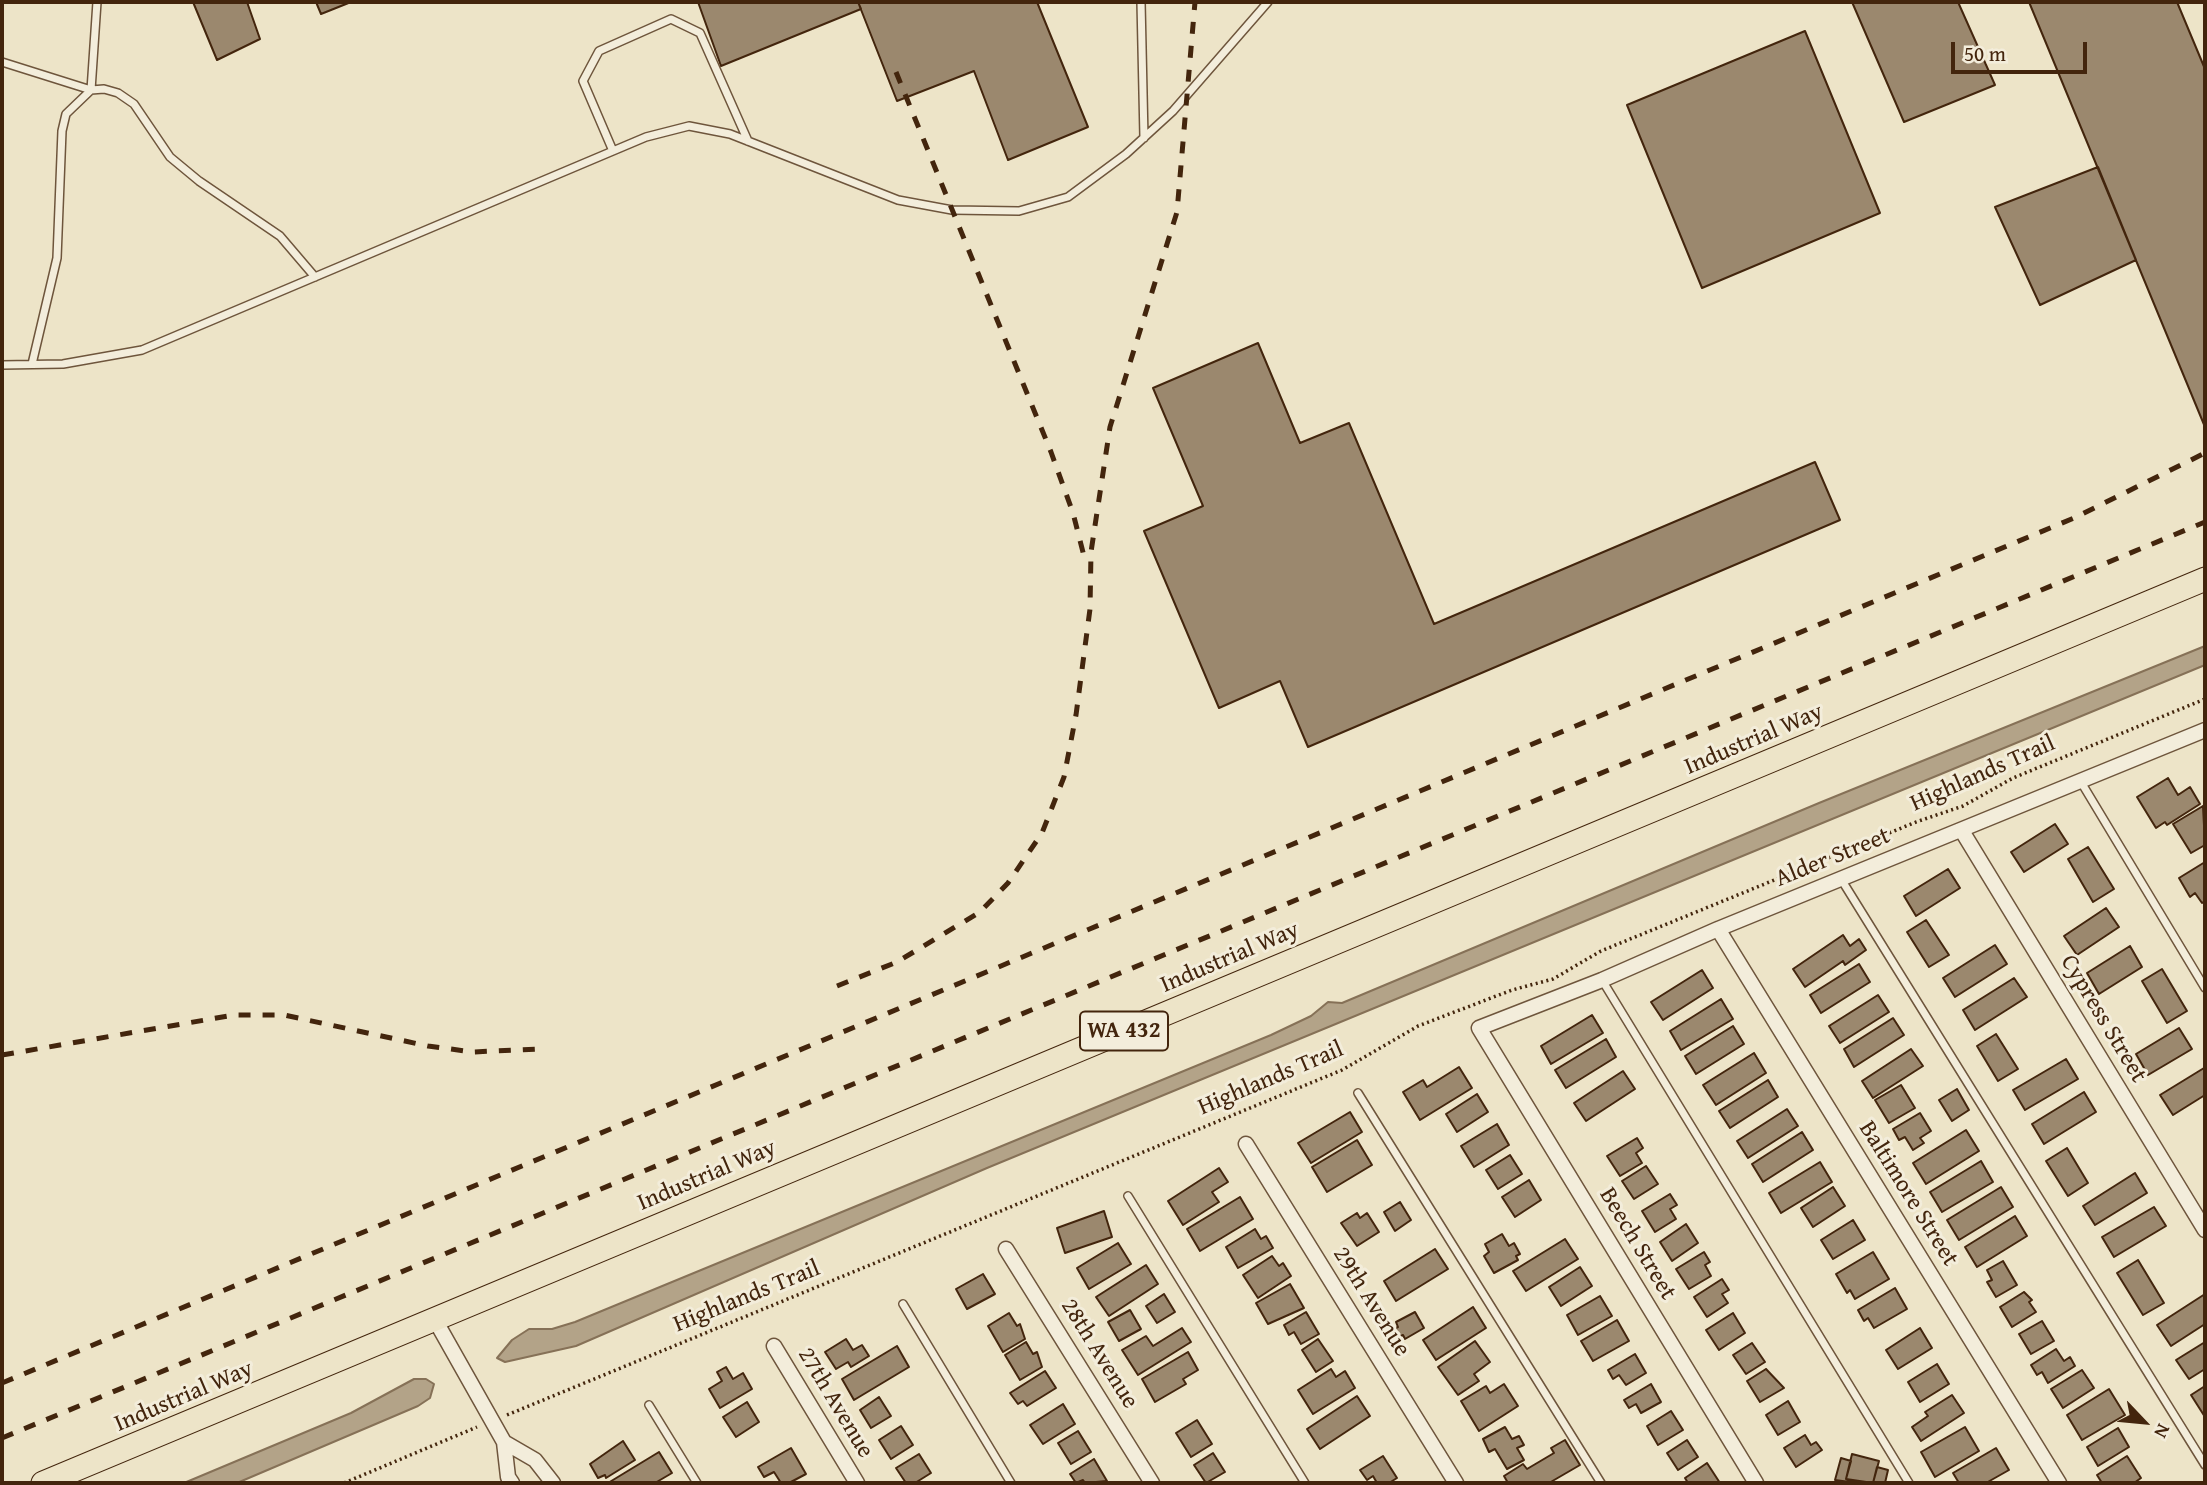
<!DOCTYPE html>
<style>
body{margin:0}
#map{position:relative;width:2207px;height:1485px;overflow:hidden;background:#ede4c8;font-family:"Gentium Book Plus",serif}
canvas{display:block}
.frame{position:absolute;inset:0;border:4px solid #43250d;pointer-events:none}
.north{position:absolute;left:2109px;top:1387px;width:70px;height:70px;-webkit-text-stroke:5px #f3eddb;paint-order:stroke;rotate:116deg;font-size:19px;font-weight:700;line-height:28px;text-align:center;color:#43250d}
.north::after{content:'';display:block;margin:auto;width:24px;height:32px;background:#43250d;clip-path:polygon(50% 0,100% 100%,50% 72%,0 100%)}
.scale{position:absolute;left:1951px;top:42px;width:136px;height:32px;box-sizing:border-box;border:4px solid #43250d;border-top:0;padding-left:9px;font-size:21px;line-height:24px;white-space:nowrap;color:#43250d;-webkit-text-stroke:5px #f3eddb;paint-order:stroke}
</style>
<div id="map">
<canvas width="2207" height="1485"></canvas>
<div class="frame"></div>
<div class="north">N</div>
<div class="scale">50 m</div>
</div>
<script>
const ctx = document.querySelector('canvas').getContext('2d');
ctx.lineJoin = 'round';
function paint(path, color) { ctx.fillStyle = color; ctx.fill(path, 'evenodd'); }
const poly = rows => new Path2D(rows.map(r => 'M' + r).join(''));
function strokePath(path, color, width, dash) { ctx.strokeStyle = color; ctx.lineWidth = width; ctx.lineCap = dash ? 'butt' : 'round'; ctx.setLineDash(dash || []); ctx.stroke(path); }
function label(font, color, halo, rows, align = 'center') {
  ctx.font = font + ' "Gentium Book Plus",serif'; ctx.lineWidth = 6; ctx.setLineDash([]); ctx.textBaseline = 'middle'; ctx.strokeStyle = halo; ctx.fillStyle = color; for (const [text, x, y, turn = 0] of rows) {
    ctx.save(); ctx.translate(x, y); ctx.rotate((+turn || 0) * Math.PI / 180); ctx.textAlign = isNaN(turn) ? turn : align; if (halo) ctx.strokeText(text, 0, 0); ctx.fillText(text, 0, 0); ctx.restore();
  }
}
const water = poly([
 [2205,646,2205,665,987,1168,576,1346,505,1362,497,1358,512,1340,529,1329,552,1329,575,1322,1271,1035,1311,1016,1328,1002,1342,1003,1819,803,2205,646],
 [414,1379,426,1379,434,1384,430,1398,418,1406,237,1483,184,1483,351,1413,414,1379]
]);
const building = poly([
 [193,2,247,2,260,39,217,60,193,2],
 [316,2,351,2,321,14,316,2],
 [698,2,858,2,861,9,721,66,698,2],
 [858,2,1037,2,1088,127,1008,160,974,71,897,101,858,2],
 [1852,2,1958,2,1995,85,1904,122,1852,2],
 [2029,2,2177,2,2205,69,2205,427,2029,2],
 [1805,31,1880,213,1702,288,1627,105,1805,31],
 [2098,167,2136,260,2040,305,1995,207,2098,167],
 [1258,343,1300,443,1349,423,1434,624,1815,462,1840,520,1308,747,1280,681,1219,708,1144,531,1203,506,1153,388,1258,343],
 [2168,778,2178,795,2190,787,2200,804,2167,825,2165,822,2156,828,2137,797,2168,778],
 [2203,806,2205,845,2191,853,2173,824,2203,806],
 [2055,824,2068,844,2024,872,2011,852,2055,824],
 [2088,847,2114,889,2093,902,2068,859,2088,847],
 [2205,862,2205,901,2202,903,2195,893,2190,897,2179,878,2205,862],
 [1948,869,1960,888,1916,916,1904,896,1948,869],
 [2106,908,2119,927,2077,955,2064,936,2106,908],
 [1926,920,1949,955,1929,967,1907,932,1926,920],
 [1843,935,1850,946,1859,939,1866,950,1845,965,1843,961,1805,987,1793,969,1843,935],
 [1995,945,2007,964,1955,997,1943,978,1995,945],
 [2130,946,2142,967,2099,994,2087,973,2130,946],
 [1859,964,1870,982,1821,1013,1810,995,1859,964],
 [2162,969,2187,1011,2167,1023,2142,981,2162,969],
 [1702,970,1713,988,1663,1020,1651,1002,1702,970],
 [2014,978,2027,997,1975,1030,1963,1010,2014,978],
 [1878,995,1889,1012,1840,1043,1829,1026,1878,995],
 [1721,999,1733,1019,1681,1050,1670,1031,1721,999],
 [1592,1015,1603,1033,1551,1064,1541,1046,1592,1015],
 [1893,1018,1904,1035,1854,1067,1844,1049,1893,1018],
 [1733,1026,1744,1044,1696,1074,1685,1056,1733,1026],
 [2179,1028,2192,1049,2148,1075,2136,1054,2179,1028],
 [1996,1034,2018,1069,1998,1081,1977,1046,1996,1034],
 [1606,1039,1616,1057,1566,1088,1555,1070,1606,1039],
 [1911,1049,1923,1066,1873,1098,1862,1081,1911,1049],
 [1754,1053,1766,1073,1716,1105,1703,1085,1754,1053],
 [2066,1059,2078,1079,2025,1110,2013,1090,2066,1059],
 [1459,1067,1472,1088,1420,1120,1403,1092,1423,1080,1427,1087,1459,1067],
 [2204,1068,2205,1095,2173,1115,2160,1095,2204,1068],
 [1623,1071,1635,1089,1586,1121,1574,1103,1623,1071],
 [1768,1080,1778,1097,1730,1128,1719,1111,1768,1080],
 [1901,1085,1915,1108,1889,1123,1875,1100,1901,1085],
 [1957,1089,1969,1110,1952,1121,1939,1100,1957,1089],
 [2084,1092,2096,1112,2044,1144,2032,1124,2084,1092],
 [1477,1094,1488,1112,1457,1132,1446,1114,1477,1094],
 [1787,1109,1798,1126,1748,1158,1737,1141,1787,1109],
 [1350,1112,1362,1132,1311,1163,1298,1143,1350,1112],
 [1920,1113,1931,1131,1920,1138,1924,1143,1913,1150,1905,1137,1899,1140,1893,1129,1920,1113],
 [1497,1124,1509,1145,1474,1167,1461,1146,1497,1124],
 [1966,1130,1979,1151,1926,1184,1913,1163,1966,1130],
 [1802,1132,1813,1150,1763,1182,1752,1164,1802,1132],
 [1637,1138,1643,1148,1636,1153,1642,1163,1620,1176,1607,1156,1637,1138],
 [1357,1140,1372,1165,1327,1192,1312,1167,1357,1140],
 [2067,1148,2088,1183,2068,1196,2046,1161,2067,1148],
 [1510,1155,1522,1174,1498,1189,1486,1170,1510,1155],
 [1981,1161,1993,1182,1942,1212,1930,1192,1981,1161],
 [1820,1162,1832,1182,1781,1213,1769,1193,1820,1162],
 [1646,1166,1658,1184,1634,1199,1622,1181,1646,1166],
 [1219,1168,1228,1182,1212,1192,1219,1202,1183,1225,1168,1201,1219,1168],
 [2135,1173,2147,1193,2095,1225,2083,1206,2135,1173],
 [1529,1180,1541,1200,1515,1217,1502,1197,1529,1180],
 [1833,1187,1845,1206,1813,1227,1801,1208,1833,1187],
 [2001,1187,2013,1207,1959,1240,1947,1220,2001,1187],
 [1670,1194,1677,1205,1670,1209,1676,1219,1655,1232,1642,1211,1670,1194],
 [1240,1197,1253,1219,1200,1251,1187,1229,1240,1197],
 [1400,1202,1411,1220,1395,1231,1384,1212,1400,1202],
 [2154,1207,2166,1226,2114,1257,2102,1237,2154,1207],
 [1104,1211,1112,1237,1065,1253,1057,1228,1104,1211],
 [1357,1213,1360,1218,1367,1213,1379,1232,1357,1246,1341,1223,1357,1213],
 [2015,1216,2027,1236,1977,1267,1965,1247,2015,1216],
 [1853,1220,1865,1240,1833,1259,1821,1240,1853,1220],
 [1686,1224,1698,1243,1672,1261,1660,1242,1686,1224],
 [1255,1229,1261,1239,1266,1236,1273,1248,1238,1268,1226,1247,1255,1229],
 [1502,1234,1509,1246,1514,1243,1520,1254,1516,1256,1518,1260,1494,1273,1484,1256,1489,1252,1485,1244,1502,1234],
 [1565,1239,1578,1259,1526,1291,1513,1271,1565,1239],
 [1118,1243,1131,1264,1089,1289,1077,1268,1118,1243],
 [1435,1249,1448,1269,1396,1301,1384,1281,1435,1249],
 [1704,1252,1710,1262,1705,1265,1711,1276,1689,1289,1676,1269,1704,1252],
 [1873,1252,1889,1279,1855,1299,1850,1290,1847,1293,1836,1274,1873,1252],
 [1272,1256,1279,1266,1283,1263,1291,1276,1258,1298,1243,1275,1272,1256],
 [2138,1260,2164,1303,2143,1315,2117,1273,2138,1260],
 [2003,1261,2017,1285,1996,1297,1987,1282,1992,1280,1987,1270,2003,1261],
 [1146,1265,1158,1284,1109,1316,1096,1297,1146,1265],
 [1580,1267,1592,1286,1561,1306,1549,1287,1580,1267],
 [983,1274,995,1294,967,1309,956,1289,983,1274],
 [1722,1279,1729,1290,1722,1294,1728,1303,1707,1317,1694,1297,1722,1279],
 [1290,1284,1304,1308,1268,1324,1256,1303,1290,1284],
 [1895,1288,1907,1309,1874,1328,1868,1318,1864,1321,1858,1310,1895,1288],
 [2024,1292,2032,1300,2029,1302,2036,1312,2012,1327,2000,1307,2024,1292],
 [1164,1294,1175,1312,1157,1323,1146,1306,1164,1294],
 [2205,1294,2205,1324,2171,1346,2157,1325,2205,1294],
 [1600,1296,1612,1316,1578,1335,1567,1315,1600,1296],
 [1473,1307,1486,1328,1436,1360,1423,1340,1473,1307],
 [1130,1310,1141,1329,1119,1341,1108,1322,1130,1310],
 [1306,1312,1319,1334,1301,1344,1294,1332,1289,1335,1284,1325,1306,1312],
 [1415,1312,1424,1328,1405,1339,1403,1335,1399,1337,1394,1329,1398,1327,1396,1322,1415,1312],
 [1009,1313,1017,1326,1020,1324,1025,1339,1003,1352,988,1326,1009,1313],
 [1733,1313,1745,1333,1719,1350,1706,1330,1733,1313],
 [1617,1320,1629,1341,1593,1361,1581,1341,1617,1320],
 [2042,1321,2054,1341,2031,1354,2019,1334,2042,1321],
 [1182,1328,1191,1342,1138,1375,1122,1350,1146,1336,1153,1346,1182,1328],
 [1920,1328,1932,1348,1898,1369,1886,1350,1920,1328],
 [846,1339,853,1350,862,1345,869,1356,851,1367,848,1362,836,1369,825,1352,846,1339],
 [1318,1339,1333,1361,1316,1372,1302,1350,1318,1339],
 [1475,1341,1490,1362,1474,1374,1479,1381,1458,1395,1438,1367,1475,1341],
 [1026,1342,1033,1354,1037,1352,1042,1367,1020,1380,1005,1355,1026,1342],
 [2205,1342,2205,1369,2189,1379,2176,1360,2205,1342],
 [1752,1343,1765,1362,1746,1374,1733,1355,1752,1343],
 [897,1346,909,1367,854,1400,842,1379,897,1346],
 [2056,1349,2064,1361,2070,1357,2075,1366,2048,1383,2042,1372,2037,1375,2031,1365,2056,1349],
 [1188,1352,1198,1370,1183,1379,1186,1384,1155,1402,1142,1379,1188,1352],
 [1635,1354,1646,1373,1626,1385,1619,1375,1613,1379,1608,1370,1635,1354],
 [1937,1364,1949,1384,1920,1402,1908,1382,1937,1364],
 [726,1367,733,1379,743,1373,752,1389,720,1408,709,1389,722,1381,717,1372,726,1367],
 [1331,1369,1336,1377,1345,1371,1355,1388,1313,1414,1298,1390,1331,1369],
 [1766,1369,1784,1388,1760,1402,1747,1381,1766,1369],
 [2082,1370,2094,1388,2063,1408,2051,1389,2082,1370],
 [1045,1371,1056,1388,1027,1406,1023,1401,1018,1404,1010,1393,1045,1371],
 [1504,1384,1518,1406,1479,1431,1461,1401,1486,1386,1490,1393,1504,1384],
 [1651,1384,1661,1402,1641,1413,1636,1404,1629,1408,1624,1400,1651,1384],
 [2205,1386,2205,1417,2191,1395,2205,1386],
 [2109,1389,2125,1415,2082,1440,2067,1415,2109,1389],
 [1952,1395,1964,1413,1921,1441,1912,1427,1928,1416,1925,1412,1952,1395],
 [1357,1396,1370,1416,1320,1449,1307,1429,1357,1396],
 [879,1397,891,1416,871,1428,860,1410,879,1397],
 [1788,1401,1800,1422,1778,1435,1766,1415,1788,1401],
 [747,1402,759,1422,736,1437,723,1417,747,1402],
 [1063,1404,1075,1424,1043,1444,1030,1425,1063,1404],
 [1671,1411,1683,1430,1658,1445,1647,1426,1671,1411],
 [1197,1420,1212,1444,1191,1457,1176,1433,1197,1420],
 [901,1426,913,1445,891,1459,879,1440,901,1426],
 [1505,1427,1512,1439,1519,1436,1524,1445,1517,1448,1524,1460,1507,1469,1495,1449,1489,1452,1483,1439,1505,1427],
 [1965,1427,1979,1451,1935,1477,1921,1452,1965,1427],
 [2118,1428,2129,1447,2098,1466,2087,1447,2118,1428],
 [1078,1431,1091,1452,1071,1464,1058,1443,1078,1431],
 [1805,1435,1811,1445,1816,1442,1822,1450,1796,1467,1784,1448,1805,1435],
 [1565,1440,1580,1465,1549,1483,1508,1483,1504,1476,1523,1464,1527,1469,1554,1453,1551,1448,1565,1440],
 [1687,1440,1698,1457,1678,1470,1667,1453,1687,1440],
 [623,1441,635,1460,606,1478,605,1475,598,1478,590,1464,623,1441],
 [791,1448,806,1474,789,1483,781,1483,774,1472,764,1477,758,1467,791,1448],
 [1996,1448,2009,1470,1986,1483,1959,1483,1953,1473,1996,1448],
 [659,1452,672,1473,655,1483,608,1483,659,1452],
 [1213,1453,1225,1472,1206,1483,1194,1465,1213,1453],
 [919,1454,931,1473,915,1483,906,1483,896,1468,919,1454],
 [1852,1454,1879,1461,1873,1483,1846,1479,1852,1454],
 [1383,1456,1397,1478,1389,1483,1377,1483,1373,1476,1367,1480,1360,1470,1383,1456],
 [2127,1456,2141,1478,2134,1483,2102,1483,2097,1475,2127,1456],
 [1841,1458,1851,1461,1846,1479,1857,1483,1835,1480,1841,1458],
 [1094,1459,1107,1481,1085,1483,1083,1480,1076,1483,1070,1474,1094,1459],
 [1707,1463,1720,1483,1688,1483,1685,1478,1707,1463],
 [1877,1467,1888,1470,1885,1483,1873,1483,1877,1467]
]);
const path = poly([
 [507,1415,1342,1070,1418,1026,1512,990,1553,979,1601,951,1916,822,1963,806,2013,778,2205,699],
 [344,1483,477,1427]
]);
const service = poly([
 [1141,2,1144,138],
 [2,62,91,90,97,2],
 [613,151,583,81,599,51,671,19,700,33,748,141],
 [32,364,57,258,62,131,66,114,91,90,104,89,118,93,134,104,170,157,199,181,280,236,315,277],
 [2,365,63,364,142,350,646,137,689,126,730,134,898,200,952,210,1019,211,1068,197,1126,154,1173,111,1268,2],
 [2081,782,2205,988],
 [1841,879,2205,1465],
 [1602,980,1909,1483],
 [1358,1093,1601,1483],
 [1128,1196,1305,1483],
 [903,1304,1011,1483],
 [649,1405,697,1483]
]);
const minor = poly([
 [1962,831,2205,1230],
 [1718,929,2059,1483],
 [1246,1144,1456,1483],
 [1006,1249,1152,1483],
 [434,1318,504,1442,508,1477,512,1483],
 [774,1346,857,1483],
 [504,1442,535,1460,553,1483],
 [1756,1483,1479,1028,1602,980,1718,929,2205,730]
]);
const primary = poly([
 [43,1483,2205,579]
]);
const rail = poly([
 [896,72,1051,452,1073,513,1086,564],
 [837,986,897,962,980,912,1008,883,1042,833,1064,777,1076,715,1090,609,1091,552,1110,427,1177,212,1195,2],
 [2,1055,234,1015,284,1015,428,1046,473,1052,538,1049],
 [2,1383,2074,518,2205,453],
 [2,1438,2205,522]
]);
const shields = [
 [1124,1031,88]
];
const shieldNames = [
 ["WA 432",1124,1031]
];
const streetNames = [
 ["Industrial Way",1754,740,-23],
 ["Highlands Trail",1983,774,-24],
 ["Alder Street",1833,858,-22],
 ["Industrial Way",1230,958,-23],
 ["Cypress Street",2103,1019,59],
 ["Highlands Trail",1271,1079,-23],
 ["Industrial Way",707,1176,-23],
 ["Baltimore Street",1908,1194,58],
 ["Beech Street",1637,1244,59],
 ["Highlands Trail",747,1297,-22],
 ["29th Avenue",1371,1302,58],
 ["28th Avenue",1099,1354,58],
 ["Industrial Way",184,1397,-23],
 ["27th Avenue",835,1403,59]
];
paint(water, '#b3a388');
strokePath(water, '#867157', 2);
paint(building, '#9b886e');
strokePath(building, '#43250d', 2);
strokePath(service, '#6e553c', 10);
strokePath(minor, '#6e553c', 17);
strokePath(primary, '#43250d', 25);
strokePath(path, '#43250d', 3.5, [2, 3.5]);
strokePath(service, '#f3eddb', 7);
strokePath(minor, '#f3eddb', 14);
strokePath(primary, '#ede4c8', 23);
strokePath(rail, '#43250d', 5, [12, 12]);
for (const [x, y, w] of shields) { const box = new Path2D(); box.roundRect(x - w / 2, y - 19.5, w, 39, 5); ctx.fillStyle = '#f3eddb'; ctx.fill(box); strokePath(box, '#43250d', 2); }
label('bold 23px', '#43250d', null, shieldNames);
label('24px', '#43250d', '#f3eddb', streetNames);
</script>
